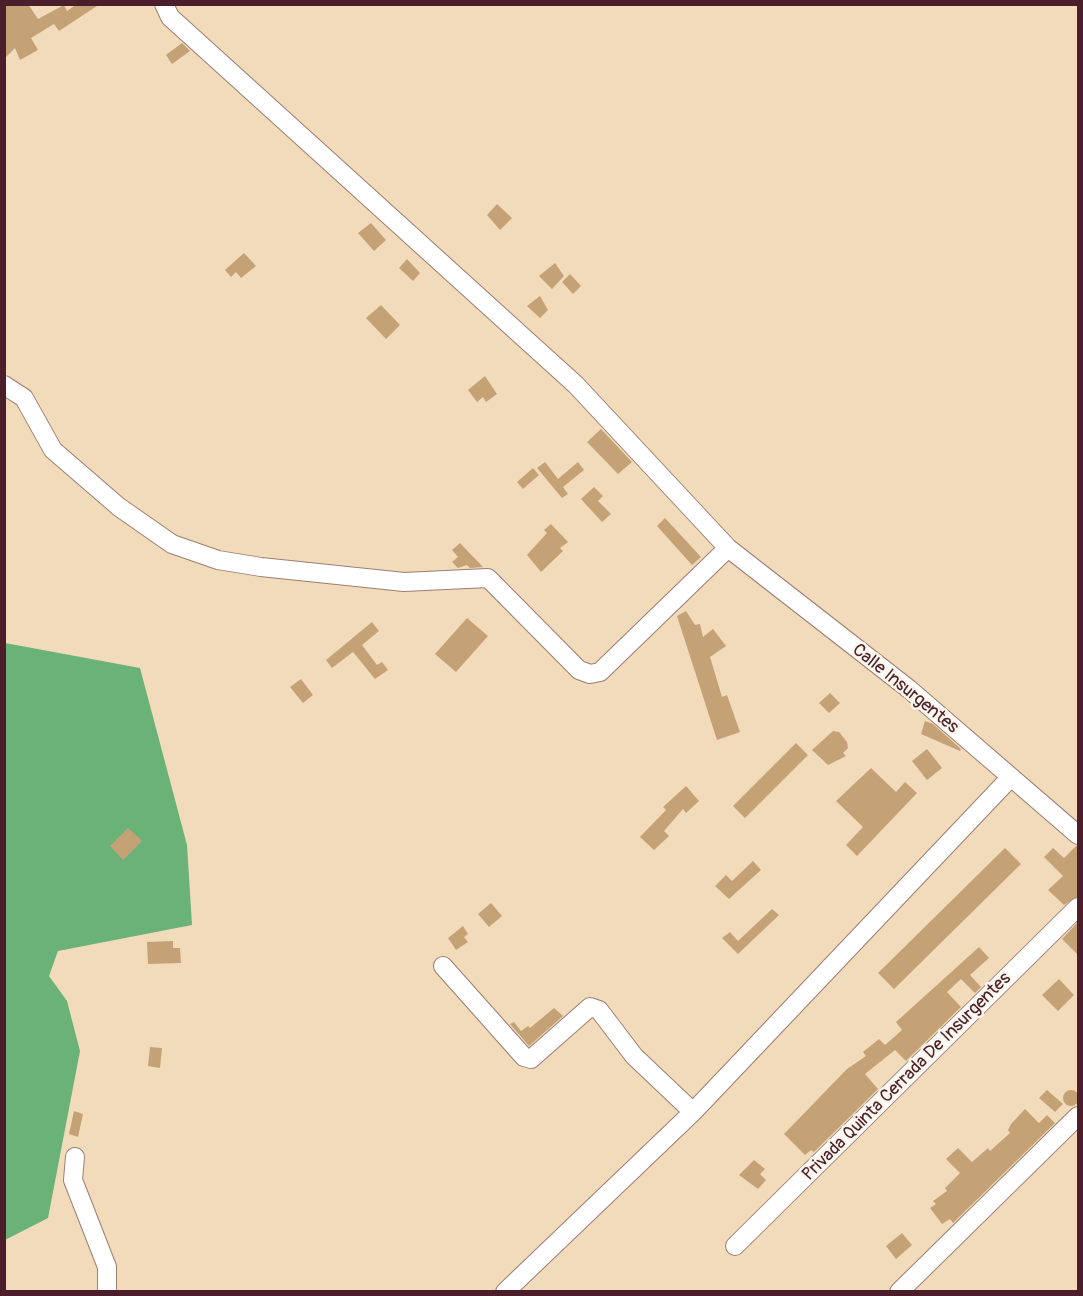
<!DOCTYPE html>
<style>
body{margin:0}
#map{position:relative;width:1083px;height:1296px;overflow:hidden;background:#f1dbba;font-family:Pangolin,sans-serif}
canvas{display:block}
.frame{position:absolute;inset:0;border:6px solid #4a1f2b;pointer-events:none}
</style>
<div id="map">
<canvas width="1083" height="1296"></canvas>
<div class="frame"></div>
</div>
<script>
const ctx = document.querySelector('canvas').getContext('2d');
ctx.lineJoin = 'round';
function paint(path, color) { ctx.fillStyle = color; ctx.fill(path, 'evenodd'); }
const poly = rows => new Path2D(rows.map(r => 'M' + r).join(''));
function strokePath(path, color, width, dash) { ctx.strokeStyle = color; ctx.lineWidth = width; ctx.lineCap = dash ? 'butt' : 'round'; ctx.setLineDash(dash || []); ctx.stroke(path); }
function label(font, color, halo, rows, align = 'center') {
  ctx.font = font + ' Pangolin,sans-serif'; ctx.lineWidth = 5; ctx.setLineDash([]); ctx.textBaseline = 'middle'; ctx.strokeStyle = halo; ctx.fillStyle = color; for (const [text, x, y, turn = 0] of rows) {
    ctx.save(); ctx.translate(x, y); ctx.rotate((+turn || 0) * Math.PI / 180); ctx.textAlign = isNaN(turn) ? turn : align; if (halo) ctx.strokeText(text, 0, 0); ctx.fillText(text, 0, 0); ctx.restore();
  }
}
const forest = poly([
 [5,643,140,668,187,845,192,925,58,951,49,976,67,1001,80,1051,48,1218,5,1240]
]);
const building = poly([
 [4,4,28,4,38,19,64,5,67,11,77,4,100,4,59,31,54,24,31,38,38,50,20,60,15,48,4,59],
 [182,43,190,51,172,64,166,55],
 [497,204,512,218,500,230,487,215],
 [371,223,386,240,374,251,358,233],
 [244,253,256,266,241,278,236,272,231,277,225,270],
 [407,259,420,273,413,281,399,268],
 [555,263,564,276,552,289,539,276],
 [570,274,581,286,573,294,562,282],
 [540,296,548,310,540,318,527,306],
 [381,305,400,325,386,339,366,318],
 [485,376,497,394,486,402,483,397,477,402,468,390],
 [601,429,632,462,618,474,587,442],
 [545,462,558,479,578,462,584,470,563,487,568,494,562,498,537,468],
 [533,468,539,475,523,489,517,482],
 [594,487,603,496,598,501,611,514,602,522,581,499],
 [665,518,701,557,692,565,657,526],
 [551,524,568,542,560,548,563,551,541,572,527,555,547,533,544,530],
 [460,543,483,567,470,568,467,565,458,568,452,562,458,557,452,550],
 [686,611,695,625,700,624,703,637,713,629,726,646,710,657,722,697,727,695,740,732,717,740,677,616],
 [467,618,488,636,456,672,435,654],
 [372,622,379,631,362,645,377,665,382,662,388,670,375,679,353,652,332,668,326,660],
 [301,679,313,695,303,703,290,687],
 [830,693,840,703,829,713,819,703],
 [925,721,933,724,961,749,960,751,921,734],
 [833,731,839,732,847,742,848,748,843,753,846,756,828,765,812,750],
 [796,743,808,755,745,818,733,806],
 [927,749,942,768,927,780,912,761],
 [871,768,896,792,905,782,917,793,857,856,846,845,863,827,836,801],
 [686,786,699,801,686,813,683,809,670,824,664,831,669,836,654,850,640,837,666,810,663,807],
 [128,828,142,841,123,860,110,846],
 [1076,846,1078,846,1078,896,1064,905,1048,890,1063,876,1044,857,1053,848,1064,858],
 [1005,848,1021,864,894,989,878,973],
 [753,861,761,870,729,899,715,886,726,875,732,881],
 [491,903,502,916,489,927,478,914],
 [772,909,779,915,738,954,722,938,730,932,738,941],
 [1078,922,1078,955,1062,939],
 [463,926,468,934,464,937,468,942,456,950,448,938],
 [173,941,173,948,180,948,181,963,148,964,147,942],
 [979,947,989,958,970,975,981,987,975,993,961,979,947,992,961,1007,906,1061,895,1050,865,1074,878,1089,814,1152,811,1150,805,1155,784,1134,847,1069,866,1056,863,1052,879,1039,885,1045,902,1030,896,1022],
 [1059,979,1074,995,1058,1011,1042,995],
 [554,1008,563,1016,529,1046,510,1024,514,1022,521,1031,528,1026,530,1028],
 [150,1047,162,1048,160,1068,148,1066],
 [1047,1090,1063,1104,1055,1112,1039,1098],
 '1063 1098a8 8 0 1 1 16 0a8 8 0 1 1-16 0Z',
 [1025,1109,1039,1123,1047,1115,1055,1123,953,1223,950,1219,942,1224,930,1208,936,1204,933,1201,947,1191,945,1188,960,1173,946,1159,958,1148,972,1162,988,1148,990,1151,1010,1133,1008,1130,1011,1124],
 [74,1111,83,1114,78,1137,69,1134],
 [754,1160,765,1169,760,1174,766,1180,758,1189,739,1175],
 [902,1233,912,1245,896,1259,886,1246]
]);
const minor = poly([
 [164,4,170,17,576,385,728,548,909,689,1078,835],
 [4,385,24,398,53,450,119,507,172,544,218,560,261,567,404,582,488,578,579,670,590,674,600,672,728,548],
 [443,966,524,1057,531,1059,590,1007,599,1010,634,1056,693,1112],
 [75,1157,73,1180,107,1267,107,1292],
 [735,1246,1078,907],
 [505,1292,693,1112,1011,777],
 [899,1292,1078,1116]
]);
const streetNames = [
 ["Calle Insurgentes",905,689,39],
 ["Privada Quinta Cerrada De Insurgentes",907,1077,-45]
];
paint(forest, '#6ab278');
paint(building, '#c5a275');
strokePath(minor, '#9e7d72', 20);
strokePath(minor, '#fff', 18);
label('18px', '#4a1f2b', '#fbf7ec', streetNames);
</script>
